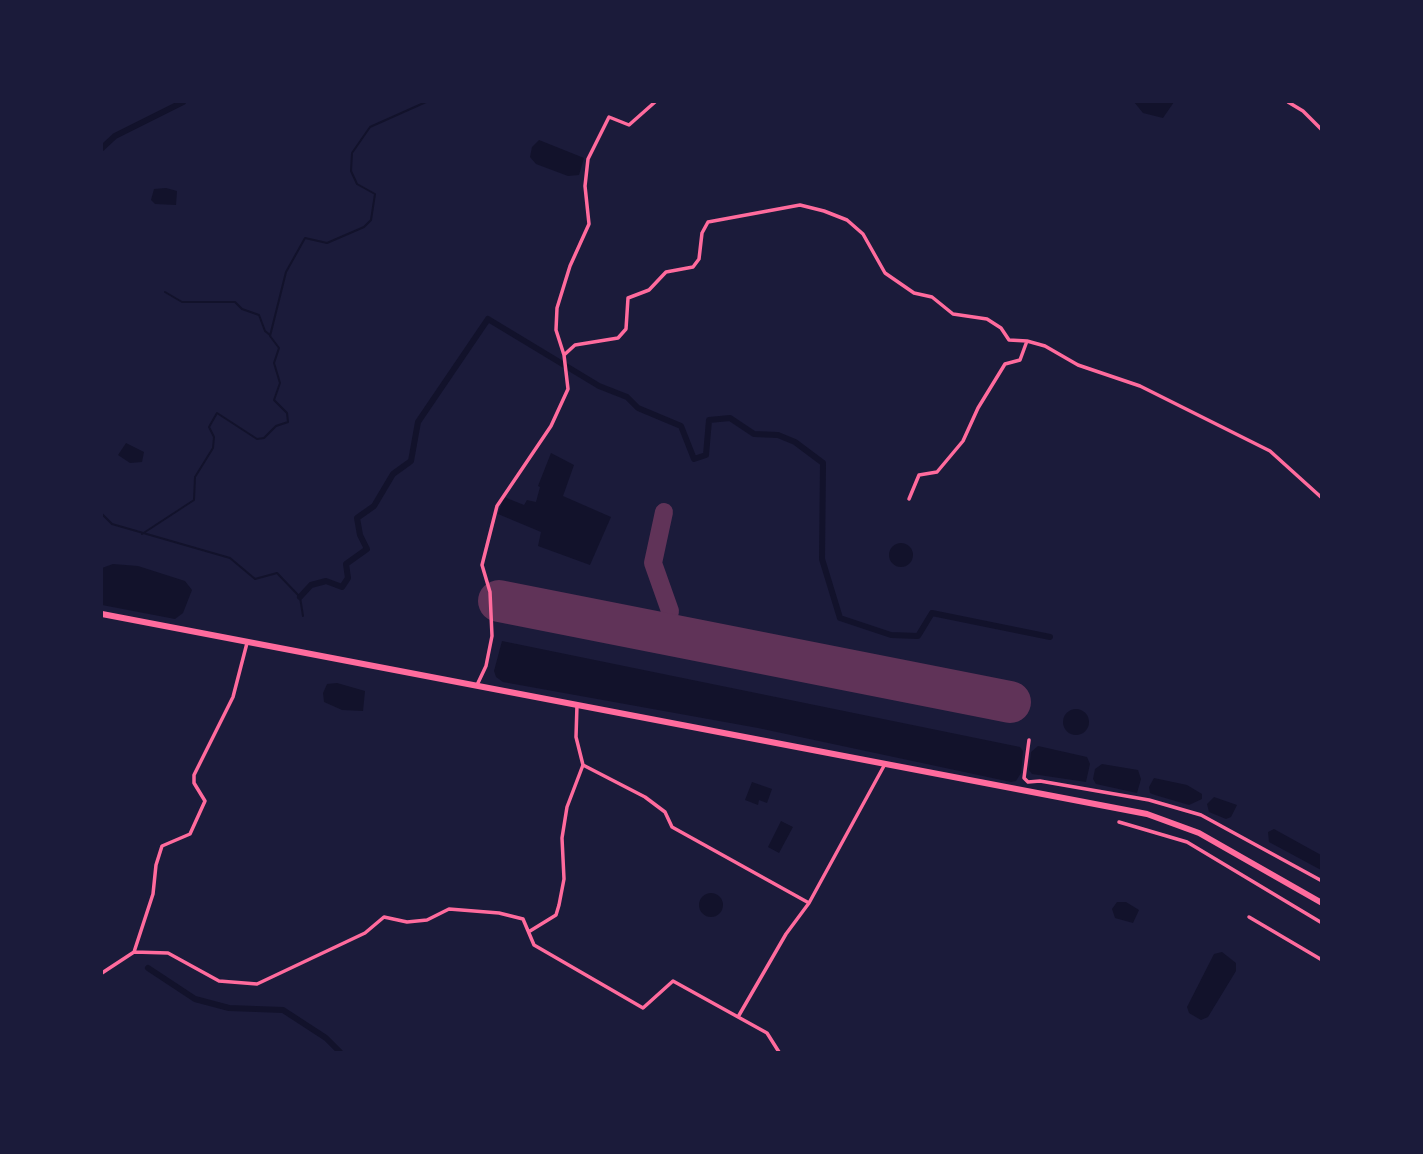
<!DOCTYPE html>
<style>
body{margin:0}
#map{position:relative;width:1423px;height:1154px;overflow:hidden;background:#1b1b3a;font-family:"Titillium Web",sans-serif}
canvas{display:block}
.frame{position:absolute;inset:0;border:103px solid #1b1b3a;pointer-events:none}
</style>
<div id="map">
<canvas width="1423" height="1154"></canvas>
<div class="frame"></div>
</div>
<script>
const ctx = document.querySelector('canvas').getContext('2d');
ctx.lineJoin = 'round';
function paint(path, color) { ctx.fillStyle = color; ctx.fill(path, 'evenodd'); }
const poly = rows => new Path2D(rows.map(r => 'M' + r).join(''));
function strokePath(path, color, width, dash) { ctx.strokeStyle = color; ctx.lineWidth = width; ctx.lineCap = dash ? 'butt' : 'round'; ctx.setLineDash(dash || []); ctx.stroke(path); }
const water = poly([
 [1134,102,1174,102,1163,118,1143,113],
 [539,140,584,158,579,175,568,176,536,164,530,157,532,147],
 [166,188,177,191,176,205,155,204,151,200,154,189],
 [126,443,144,452,142,462,130,463,118,455],
 [551,453,574,465,563,496,611,517,590,565,538,546,541,532,498,514,504,497,524,505,527,500,536,502,540,487,538,486],
 '889 555a12 12 0 1 1 24 0a12 12 0 1 1-24 0Z',
 [113,564,138,566,185,581,192,590,183,613,175,619,102,605,102,568],
 [502,641,1020,747,1023,751,1021,773,1016,781,1011,782,758,728,503,682,496,677,494,671],
 [337,683,365,691,363,711,342,710,324,702,323,693,327,684],
 '1063 722a13 13 0 1 1 26 0a13 13 0 1 1-26 0Z',
 [1038,746,1087,757,1090,764,1086,782,1032,774,1029,770,1031,752],
 [1102,764,1138,770,1141,779,1137,793,1096,784,1093,779,1095,769],
 [1154,778,1187,785,1202,794,1202,799,1189,805,1155,795,1150,793,1149,787],
 [752,782,772,789,767,803,759,800,758,805,745,800],
 [1214,797,1237,805,1231,817,1226,819,1209,812,1207,804],
 [781,821,793,827,779,853,768,847],
 [1274,829,1321,855,1321,870,1269,842,1268,832],
 '699 905a12 12 0 1 1 24 0a12 12 0 1 1-24 0Z',
 [1117,902,1126,902,1139,910,1133,923,1115,918,1112,909],
 [1222,952,1236,963,1236,971,1208,1017,1201,1020,1189,1013,1187,1007,1214,954]
]);
const stream = poly([
 [165,292,182,302,235,302,242,309,259,315,265,331,270,335],
 [102,514,112,524,230,558,255,579,277,573,300,597,303,616],
 [142,534,194,500,195,477,213,448,214,437,209,427,217,413,257,439,264,438,276,426,288,422,287,413,274,400,280,383,274,363,279,348,270,336,286,272,305,238,327,243,364,227,371,220,375,194,357,184,351,171,352,153,370,127,426,102]
]);
const canal = poly([
 [102,148,115,136,183,102],
 [300,597,311,585,326,581,342,587,348,578,346,564,367,549,360,535,357,518,374,506,393,474,411,461,418,422,488,319,599,386,627,397,638,408,681,426,694,459,706,455,709,420,730,418,754,434,778,435,795,442,823,463,822,559,840,618,891,635,918,636,932,613,1050,637],
 [148,968,195,999,229,1008,283,1010,326,1038,340,1052]
]);
const taxiway = poly([
 [664,512,653,563,670,611,665,634]
]);
const runway = poly([
 [499,601,1010,702]
]);
const minor = poly([
 [1288,102,1303,111,1322,130],
 [1027,341,1045,346,1078,365,1140,386,1270,451,1322,498],
 [564,355,575,345,618,338,626,329,628,298,649,290,666,272,693,267,699,259,702,233,708,222,800,205,824,211,847,220,863,234,885,273,914,293,932,297,953,314,987,319,1001,328,1009,340,1027,341,1020,360,1005,364,978,408,963,441,937,472,919,475,909,499],
 [477,685,486,666,492,636,490,592,482,565,497,506,551,426,568,389,564,355,556,330,557,308,570,266,589,224,585,186,588,159,609,117,629,125,655,102],
 [577,705,576,737,583,765,645,797,665,812,672,827,809,903],
 [1029,740,1024,778,1028,782,1040,781,1149,800,1201,815,1322,881],
 [1119,822,1187,842,1322,923],
 [1249,917,1322,960],
 [530,931,556,915,559,905,564,879,562,838,567,807,583,765],
 [134,952,153,894,156,865,162,846,190,834,205,801,194,783,194,775,233,697,247,643],
 [102,973,134,952,168,953,219,981,257,984,365,933,384,917,407,922,427,920,449,909,499,913,523,919,534,945,643,1008,673,981,767,1033,779,1052],
 [738,1017,786,934,809,903,885,764]
]);
const trunk = poly([
 [102,614,1147,814,1199,833,1322,903]
]);
paint(water, '#12122b');
strokePath(stream, '#12122b', 2);
strokePath(canal, '#12122b', 6);
strokePath(taxiway, '#603358', 18);
strokePath(runway, '#603358', 42);
strokePath(minor, '#ff6b9d', 3.5);
strokePath(trunk, '#ff6b9d', 6);
</script>
